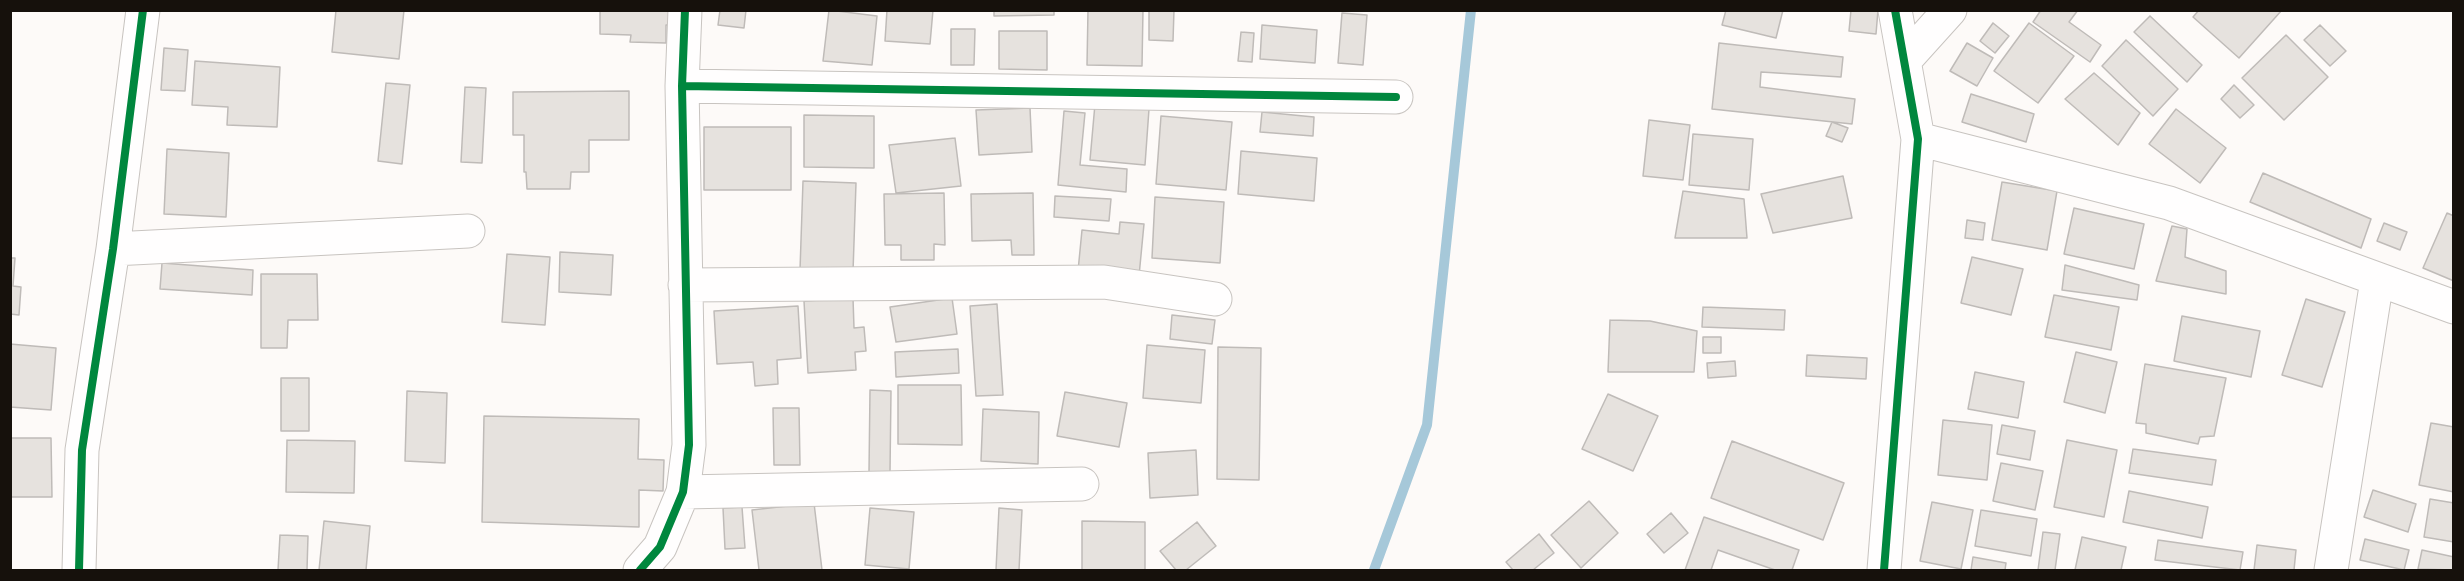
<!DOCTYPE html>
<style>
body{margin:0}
#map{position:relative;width:2464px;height:581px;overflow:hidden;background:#fdfaf8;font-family:"Work Sans",sans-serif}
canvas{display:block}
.frame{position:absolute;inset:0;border:12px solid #16110c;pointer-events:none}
</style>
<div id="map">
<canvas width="2464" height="581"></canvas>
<div class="frame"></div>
</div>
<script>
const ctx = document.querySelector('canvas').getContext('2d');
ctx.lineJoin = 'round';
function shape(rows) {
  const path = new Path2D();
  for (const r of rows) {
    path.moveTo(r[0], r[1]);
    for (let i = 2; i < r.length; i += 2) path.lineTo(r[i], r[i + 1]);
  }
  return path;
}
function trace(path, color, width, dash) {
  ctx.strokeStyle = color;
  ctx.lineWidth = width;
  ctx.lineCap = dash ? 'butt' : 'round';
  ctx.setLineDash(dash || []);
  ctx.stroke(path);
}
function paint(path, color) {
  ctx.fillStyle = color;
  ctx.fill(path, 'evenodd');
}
trace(shape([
 [1374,570,1427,425,1471,10]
]), '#a6c8d9', 10);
const building = shape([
 [336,10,404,10,399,59,332,52,336,10],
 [600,10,672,10,672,25,666,25,666,43,630,42,631,35,600,34,600,10],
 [720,10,746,10,744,28,718,25,720,10],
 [829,10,877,16,872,65,823,61,829,10],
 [887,10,933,10,930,44,885,41,887,10],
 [994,10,1054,10,1054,15,994,16,994,10],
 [1088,10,1143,10,1142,66,1087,65,1088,10],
 [1149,10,1174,10,1173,41,1149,40,1149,10],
 [1726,10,1783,10,1776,38,1722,25,1726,10],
 [1851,10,1878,10,1876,34,1849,31,1851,10],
 [2041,10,2078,10,2069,22,2101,45,2090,62,2033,22,2041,10],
 [2199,10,2282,10,2239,58,2193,17,2199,10],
 [1342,13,1367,15,1363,65,1338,63,1342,13],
 [2150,16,2202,65,2187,82,2134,32,2150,16],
 [1993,23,2009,36,1995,53,1980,41,1993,23],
 [2029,23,2074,56,2038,103,1994,71,2029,23],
 [1262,25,1317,30,1315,63,1260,59,1262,25],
 [2320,25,2346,51,2330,66,2304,40,2320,25],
 [951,29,975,29,974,65,951,65,951,29],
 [999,31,1047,31,1047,70,999,69,999,31],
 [1241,32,1254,33,1252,62,1238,61,1241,32],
 [2286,35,2328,77,2284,120,2242,78,2286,35],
 [2126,40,2178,89,2153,116,2102,66,2126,40],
 [1719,43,1843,57,1841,77,1761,72,1760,87,1855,99,1852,124,1712,109,1719,43],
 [1967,43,1993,58,1977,86,1950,71,1967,43],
 [164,48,188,50,185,91,161,90,164,48],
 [195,61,280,67,277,127,227,125,228,107,192,105,195,61],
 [2094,73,2140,113,2118,145,2065,99,2094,73],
 [386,83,410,85,402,164,378,161,386,83],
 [2234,85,2254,105,2240,118,2221,99,2234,85],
 [465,87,486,88,482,163,461,162,465,87],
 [629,91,629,140,589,140,589,172,571,172,570,189,527,189,526,172,524,172,524,135,513,135,513,92,629,91],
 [1971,94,2034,114,2026,142,1962,122,1971,94],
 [1095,104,1149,109,1145,165,1090,160,1095,104],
 [1030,108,1032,152,979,155,976,110,1030,108],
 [2176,109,2226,148,2200,183,2149,144,2176,109],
 [1064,111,1085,113,1080,165,1127,169,1126,192,1058,185,1064,111],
 [1262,112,1314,117,1313,136,1260,132,1262,112],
 [804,115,874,116,874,168,804,167,804,115],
 [1161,116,1232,122,1226,190,1156,184,1161,116],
 [1649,120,1690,125,1683,180,1643,176,1649,120],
 [1832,122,1848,128,1842,142,1826,136,1832,122],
 [704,127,791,127,791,190,704,190,704,127],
 [1693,134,1753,139,1749,190,1689,185,1693,134],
 [955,138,961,186,896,193,889,145,955,138],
 [167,149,229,153,226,217,164,214,167,149],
 [1241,151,1317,158,1314,201,1238,194,1241,151],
 [2263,173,2371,219,2361,248,2250,202,2263,173],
 [1843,176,1852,218,1773,233,1761,194,1843,176],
 [803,181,856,183,853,272,800,270,803,181],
 [2002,182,2057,191,2047,250,1992,240,2002,182],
 [1683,191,1744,199,1747,238,1675,238,1683,191],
 [944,193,945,245,934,244,934,260,901,260,901,245,885,245,884,194,944,193],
 [1033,193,1034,255,1012,255,1011,240,972,241,971,194,1033,193],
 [1055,196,1111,199,1109,221,1054,217,1055,196],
 [1155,197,1224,202,1220,263,1152,258,1155,197],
 [2074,208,2144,224,2134,269,2064,254,2074,208],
 [2447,213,2454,216,2454,281,2423,268,2447,213],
 [1967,220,1985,223,1983,240,1965,238,1967,220],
 [1120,222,1144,224,1139,276,1078,271,1082,230,1119,234,1120,222],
 [2384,223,2407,232,2400,250,2377,241,2384,223],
 [2172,226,2187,229,2185,257,2226,271,2226,294,2156,281,2172,226],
 [560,252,613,255,611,295,559,292,560,252],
 [507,254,550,257,545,325,502,322,507,254],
 [1972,257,2023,269,2011,315,1961,303,1972,257],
 [10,258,15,258,13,286,21,287,19,315,10,314,10,258],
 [162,263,253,270,252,295,160,289,162,263],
 [2065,265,2139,285,2137,300,2062,290,2065,265],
 [261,274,317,274,318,320,288,320,287,348,261,348,261,274],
 [2054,295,2119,307,2111,350,2045,337,2054,295],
 [853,298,854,328,864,327,866,351,855,352,856,370,808,373,804,301,853,298],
 [952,298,957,334,896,342,890,307,952,298],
 [2306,299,2345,312,2322,387,2282,375,2306,299],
 [997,304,1003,395,976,396,970,306,997,304],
 [798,306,801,358,777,360,778,384,755,386,753,362,717,364,714,311,798,306],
 [1703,307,1785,310,1784,330,1702,327,1703,307],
 [1172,315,1215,320,1212,344,1170,339,1172,315],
 [2182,316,2260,331,2251,377,2174,361,2182,316],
 [1610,320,1650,321,1697,331,1694,372,1608,372,1610,320],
 [1703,337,1721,337,1721,353,1703,353,1703,337],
 [10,344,56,348,51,410,10,407,10,344],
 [1147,345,1205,350,1201,403,1143,398,1147,345],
 [1218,347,1261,348,1259,480,1217,479,1218,347],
 [958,349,959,373,896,377,895,352,958,349],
 [2076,352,2117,362,2105,413,2064,402,2076,352],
 [1807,355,1867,358,1866,379,1806,376,1807,355],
 [1735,361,1736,376,1708,378,1707,363,1735,361],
 [2145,364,2226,378,2214,436,2200,437,2198,444,2146,433,2146,424,2136,423,2145,364],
 [1975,372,2024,382,2018,418,1968,409,1975,372],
 [281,378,309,378,309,431,281,431,281,378],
 [898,385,961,385,962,445,898,444,898,385],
 [870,390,891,391,890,472,869,472,870,390],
 [407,391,447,393,445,463,405,461,407,391],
 [1065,392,1127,403,1119,447,1057,436,1065,392],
 [1608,394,1658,416,1633,471,1582,449,1608,394],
 [773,408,799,408,800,465,774,465,773,408],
 [983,409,1039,412,1038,464,981,461,983,409],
 [484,416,639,419,638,459,664,460,663,491,639,490,639,527,482,522,484,416],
 [1943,420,1992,425,1987,480,1938,475,1943,420],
 [2431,423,2454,427,2454,492,2419,485,2431,423],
 [2002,425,2035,431,2030,460,1997,454,2002,425],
 [10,438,51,438,52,497,10,497,10,438],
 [287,440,355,441,354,493,286,492,287,440],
 [2067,440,2117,450,2104,517,2054,507,2067,440],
 [1732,441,1844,483,1823,540,1711,498,1732,441],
 [2133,449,2216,460,2212,485,2129,473,2133,449],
 [1196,450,1198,495,1150,498,1148,453,1196,450],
 [2001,463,2043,471,2035,510,1993,501,2001,463],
 [2373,490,2416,504,2408,532,2364,517,2373,490],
 [2129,491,2208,507,2202,538,2123,522,2129,491],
 [2430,499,2454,503,2454,542,2424,537,2430,499],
 [1589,501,1618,533,1581,568,1551,535,1589,501],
 [1932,502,1973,510,1961,569,1920,561,1932,502],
 [814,503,822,570,759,570,752,510,814,503],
 [742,507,745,548,725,549,723,508,742,507],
 [870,508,914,512,909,569,865,565,870,508],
 [999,508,1022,510,1019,570,996,570,999,508],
 [1981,510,2037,519,2031,556,1975,546,1981,510],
 [1671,513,1688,533,1664,553,1647,534,1671,513],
 [1704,517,1799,550,1792,570,1775,570,1718,550,1711,570,1685,570,1704,517],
 [324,521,370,526,366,570,319,570,324,521],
 [1082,521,1145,522,1145,570,1082,570,1082,521],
 [1197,522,1216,546,1186,570,1176,570,1160,551,1197,522],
 [2043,532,2060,534,2055,570,2038,570,2043,532],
 [1539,534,1554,553,1533,570,1513,570,1506,562,1539,534],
 [280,535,308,536,307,570,278,570,280,535],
 [2082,537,2126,547,2121,570,2075,570,2082,537],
 [2365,539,2409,550,2404,570,2360,560,2365,539],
 [2158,540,2243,552,2240,570,2155,560,2158,540],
 [2257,545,2296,550,2294,570,2254,570,2257,545],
 [2422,550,2454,557,2454,570,2418,569,2422,550],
 [1973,557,2006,563,2005,570,1971,570,1973,557]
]);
paint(building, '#e6e2de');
trace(building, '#bfbbb8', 1.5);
const street = shape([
 [1904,61,1950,10],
 [682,86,1396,97],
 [1918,139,2169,203,2454,307],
 [113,249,468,231],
 [685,285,1104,282,1215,299],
 [683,492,1082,484],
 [79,570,82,450,113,249,143,10],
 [640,570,660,547,683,492,689,445,682,86,685,10],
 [1884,570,1918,139,1895,10],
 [2331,570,2377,280]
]);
trace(street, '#c8c4c0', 35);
trace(street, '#fffefe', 33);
trace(shape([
 [682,86,1396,97],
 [79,570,82,450,113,249,143,10],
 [640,570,660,547,683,492,689,445,682,86,685,10],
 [1884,570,1918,139,1895,10]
]), '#00873e', 8);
</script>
